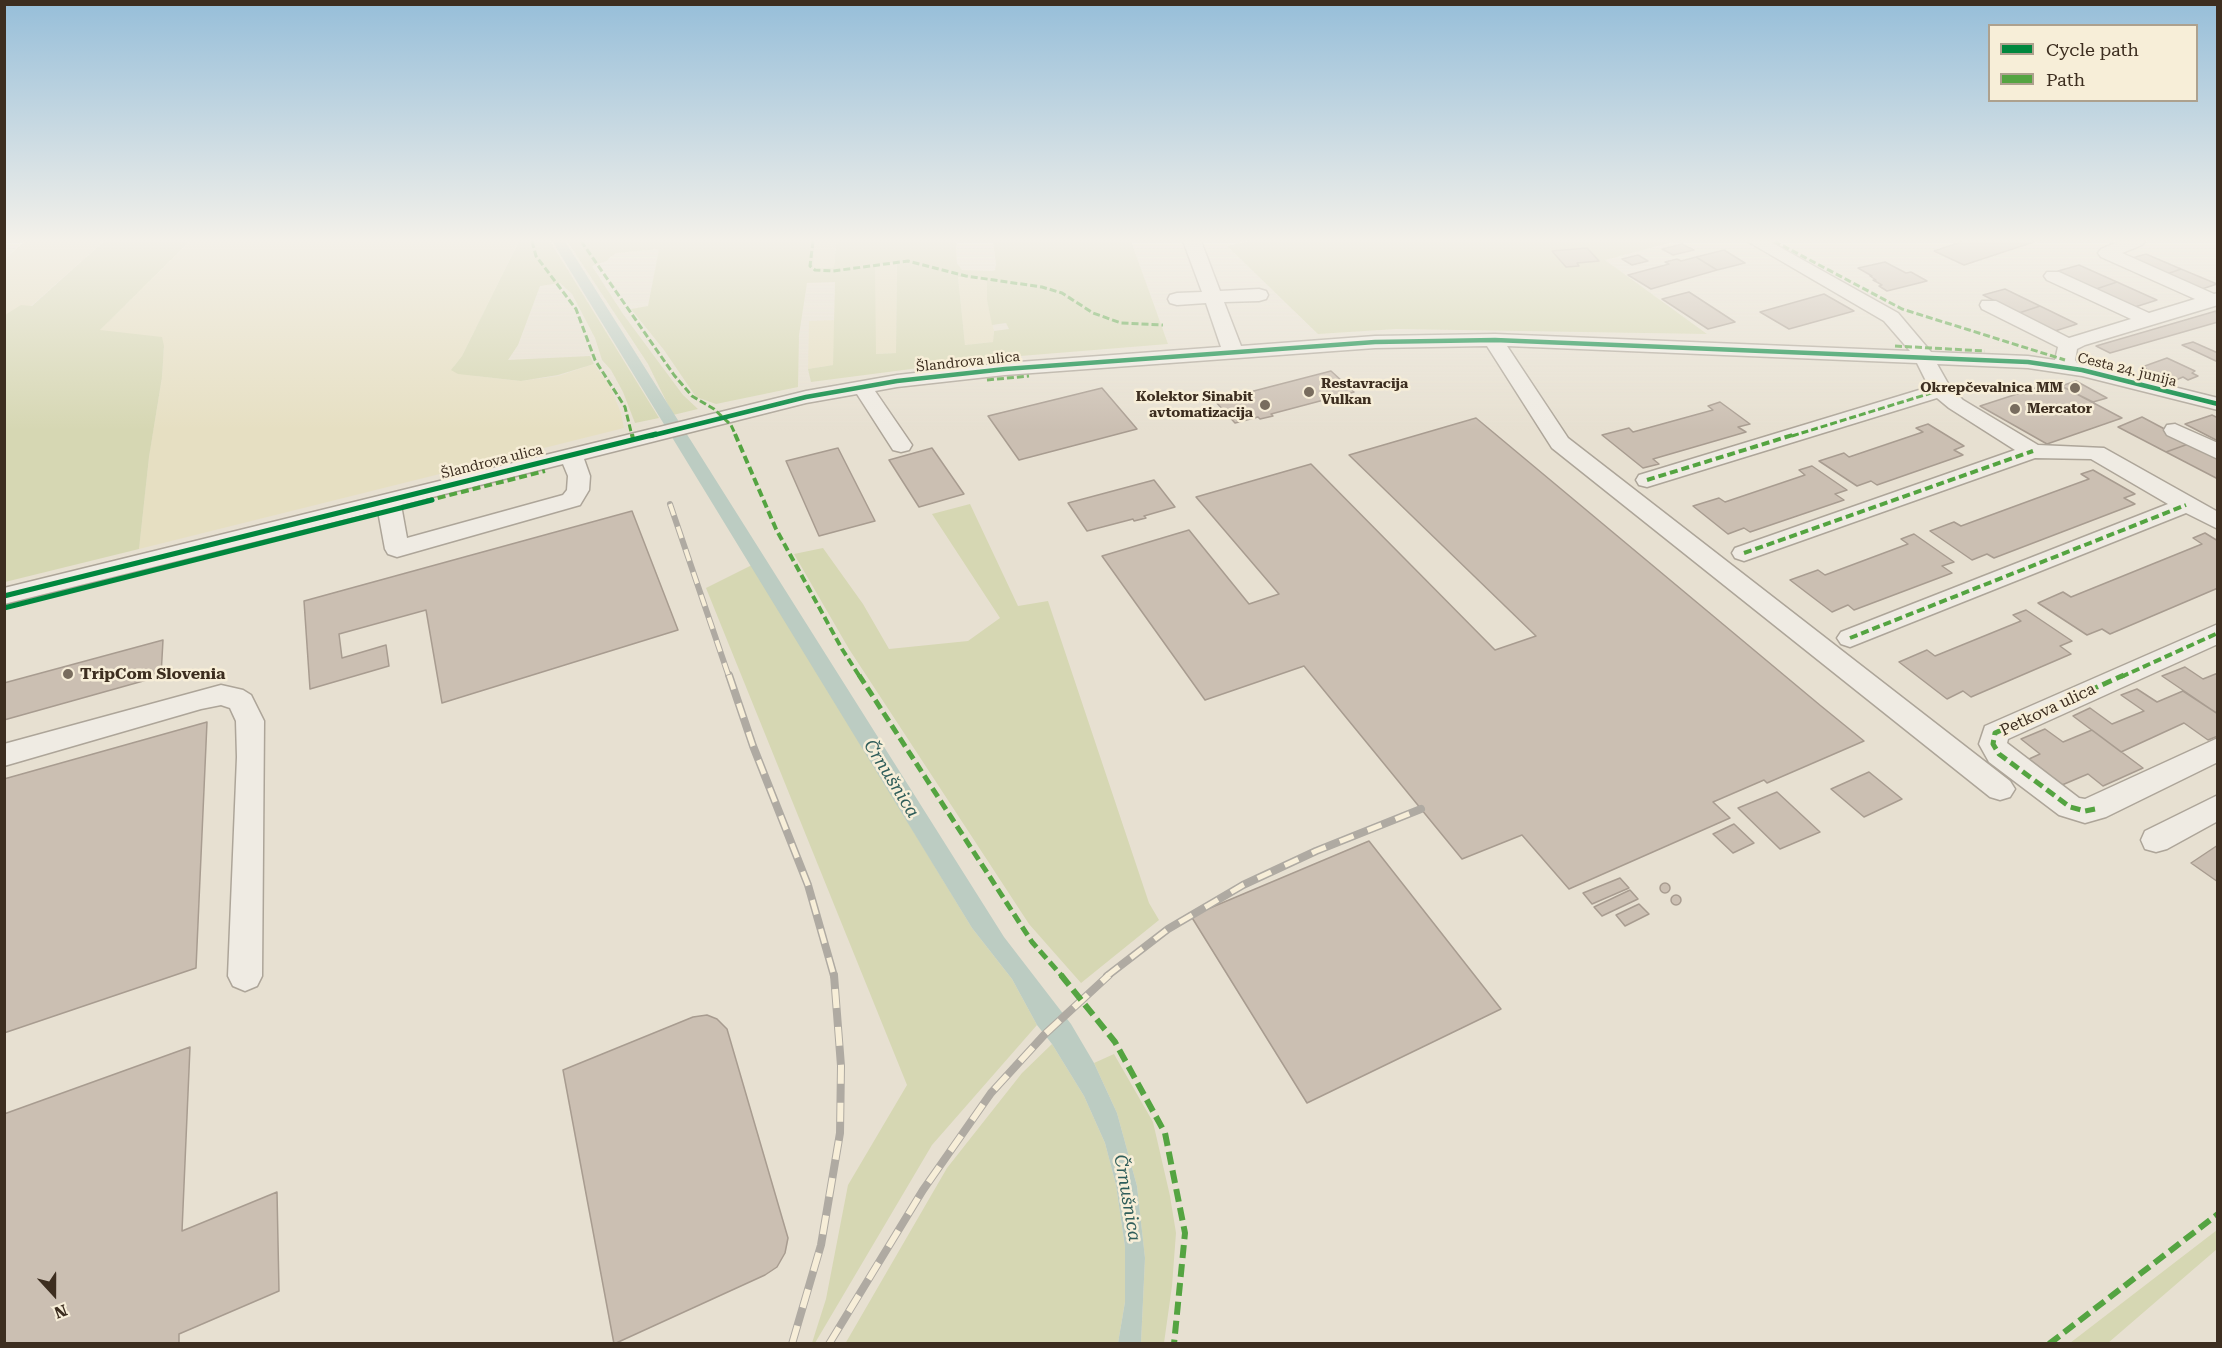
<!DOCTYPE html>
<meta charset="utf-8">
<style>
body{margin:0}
#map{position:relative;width:2222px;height:1348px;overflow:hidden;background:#e7e0d1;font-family:"Roboto Serif",serif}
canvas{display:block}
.frame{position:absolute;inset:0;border:6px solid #3d2e20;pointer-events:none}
.legend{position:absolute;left:1988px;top:24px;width:210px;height:78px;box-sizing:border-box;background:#f7eed8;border:2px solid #ada18e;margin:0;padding:8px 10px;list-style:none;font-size:18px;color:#3d2e20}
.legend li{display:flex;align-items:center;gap:12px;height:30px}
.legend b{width:30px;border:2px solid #ada18e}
.north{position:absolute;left:24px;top:1264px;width:60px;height:60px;-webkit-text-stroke:4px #f7eed8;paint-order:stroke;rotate:159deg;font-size:16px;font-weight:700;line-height:24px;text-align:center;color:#3d2e20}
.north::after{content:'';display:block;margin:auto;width:21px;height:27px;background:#3d2e20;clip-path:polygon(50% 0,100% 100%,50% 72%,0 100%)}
</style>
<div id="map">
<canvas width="2222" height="1348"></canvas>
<div class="frame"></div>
<ul class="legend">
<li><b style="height:8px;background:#00873e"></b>Cycle path</li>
<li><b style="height:8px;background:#54a441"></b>Path</li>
</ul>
<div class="north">N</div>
</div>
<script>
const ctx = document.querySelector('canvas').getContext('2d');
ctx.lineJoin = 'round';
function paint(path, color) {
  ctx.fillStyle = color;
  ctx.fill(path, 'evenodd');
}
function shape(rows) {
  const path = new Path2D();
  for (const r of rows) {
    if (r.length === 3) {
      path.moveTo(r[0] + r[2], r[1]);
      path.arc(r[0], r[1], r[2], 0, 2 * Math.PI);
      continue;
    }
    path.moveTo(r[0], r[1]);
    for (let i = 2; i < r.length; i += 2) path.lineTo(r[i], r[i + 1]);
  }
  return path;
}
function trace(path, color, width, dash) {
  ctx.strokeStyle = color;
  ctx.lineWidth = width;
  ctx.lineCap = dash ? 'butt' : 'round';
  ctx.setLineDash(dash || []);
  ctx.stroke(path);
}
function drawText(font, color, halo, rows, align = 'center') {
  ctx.font = font + ' "Roboto Serif",serif';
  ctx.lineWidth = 5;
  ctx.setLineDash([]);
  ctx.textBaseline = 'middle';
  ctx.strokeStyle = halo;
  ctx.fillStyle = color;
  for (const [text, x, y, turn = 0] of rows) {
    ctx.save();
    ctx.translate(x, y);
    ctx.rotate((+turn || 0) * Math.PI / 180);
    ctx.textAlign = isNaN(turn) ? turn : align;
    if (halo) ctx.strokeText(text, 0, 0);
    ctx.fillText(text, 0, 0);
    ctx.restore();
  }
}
paint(shape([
 [25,241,104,241,31,306,5,315,5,259],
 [190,241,519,241,462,356,454,366,476,376,521,381,558,376,594,364,610,386,621,413,624,428,139,549,149,457,162,377,164,346,99,331],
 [814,241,836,241,834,267,812,269],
 [897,262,896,353,875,354,875,266],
 [958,277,987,278,987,300,994,331,993,342,965,345],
 [835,320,833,365,808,369,809,321]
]), '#e6dfc2');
paint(shape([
 [104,241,190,241,100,330,162,337,164,346,162,377,149,457,139,549,5,582,5,315,21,305,32,306],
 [519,241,550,241,659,418,635,423,623,392,611,370,602,360,595,338,572,294,560,283,540,286,518,345,508,360,590,356,594,364,558,375,521,381,458,374,451,370,462,356],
 [567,241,814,241,813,269,834,267,836,241,956,241,957,263,962,270,992,271,995,270,996,265,993,241,1131,241,1168,344,996,358,811,382,808,369,833,365,835,282,807,283,799,335,798,387,716,404,696,397,664,350,631,309,648,306,659,249,617,253,610,257,607,261,592,266,623,314,683,395,698,409,673,415,648,364],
 [897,262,896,353,876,354,875,266],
 [958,277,987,278,987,300,992,325,1006,323,1009,329,994,331,993,342,965,345],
 [1249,241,1677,241,1605,260,1707,334,1396,329,1318,334,1227,246],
 [970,504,1018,606,1048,601,1149,903,1159,920,1081,983,1029,924,849,649,794,554,823,548,863,604,889,649,968,641,1000,618,932,514],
 [752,565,972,928,1012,979,1037,1025,932,1145,815,1343,812,1343,826,1299,848,1185,907,1085,706,588],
 [1052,1044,1084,1096,1105,1143,1116,1185,1125,1247,1125,1302,1118,1343,845,1344,947,1168,1022,1073],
 [1114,1054,1153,1122,1170,1196,1176,1233,1172,1286,1164,1343,1141,1343,1145,1258,1137,1186,1117,1113,1094,1063],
 [2217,1230,2217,1249,2108,1343,2070,1343]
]), '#d6d7b3');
paint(shape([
 [552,241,565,241,1004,937,1071,1024,1094,1063,1117,1113,1137,1186,1145,1258,1141,1343,1118,1343,1125,1302,1125,1247,1116,1185,1105,1143,1084,1096,1052,1044,1037,1025,1012,979,972,928]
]), '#bcccc2');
const building = shape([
 [1964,241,2037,241,1964,265,1934,251,1964,241],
 [1682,244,1694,250,1673,255,1662,249,1682,244],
 [1587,248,1599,261,1577,263,1579,266,1566,267,1552,251,1587,248],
 [1724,250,1745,263,1717,270,1696,257,1724,250],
 [2146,254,2181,269,2167,274,2132,258,2146,254],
 [1638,255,1648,261,1632,265,1622,259,1638,255],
 [1696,257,1717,270,1651,289,1628,275,1669,264,1665,262,1677,259,1681,261,1696,257],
 [1885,262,1906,273,1911,272,1927,281,1887,291,1879,286,1882,285,1873,280,1876,280,1870,276,1872,276,1858,268,1885,262],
 [2079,265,2117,282,2096,289,2058,271,2079,265],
 [2181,269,2217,284,2202,289,2167,274,2181,269],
 [2117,282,2157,300,2135,307,2096,289,2117,282],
 [2005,289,2040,306,2019,313,1983,295,2005,289],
 [1689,292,1735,322,1708,329,1662,299,1689,292],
 [1824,294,1854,311,1789,329,1760,312,1824,294],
 [2040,306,2077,324,2055,331,2019,313,2040,306],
 [2216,311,2218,322,2110,353,2096,346,2216,311],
 [2193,342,2218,353,2218,362,2182,345,2193,342],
 [2167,358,2195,371,2192,373,2198,376,2188,380,2183,377,2171,382,2142,367,2167,358],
 [1331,371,1354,392,1271,414,1273,416,1260,419,1258,417,1235,423,1215,401,1331,371],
 [2076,381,2107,398,2093,402,2061,386,2076,381],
 [2054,382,2122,418,2047,444,1980,406,2054,382],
 [1102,388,1137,429,1019,460,988,416,1102,388],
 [1720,402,1750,424,1738,427,1746,432,1653,459,1659,464,1643,468,1602,435,1629,428,1633,432,1713,410,1708,406,1720,402],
 [2212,415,2218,418,2218,441,2185,424,2212,415],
 [2142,417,2191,443,2166,452,2118,427,2142,417],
 [1476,418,1821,706,1864,741,1767,783,1764,780,1713,802,1730,818,1569,889,1522,835,1462,859,1304,666,1205,700,1102,556,1189,530,1249,604,1279,594,1196,497,1311,464,1495,650,1536,636,1349,455,1476,418],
 [1928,424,1964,446,1954,450,1963,455,1877,485,1871,481,1857,486,1819,461,1844,453,1849,457,1923,432,1916,428,1928,424],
 [2191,443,2218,457,2218,479,2166,452,2191,443],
 [838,448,875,521,819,536,786,461,838,448],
 [932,448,964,494,919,507,889,460,932,448],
 [1812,466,1847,490,1835,494,1844,500,1750,532,1744,528,1728,534,1693,506,1719,498,1725,502,1805,475,1799,470,1812,466],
 [2093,470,2135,494,2124,498,2135,504,1994,558,1987,554,1972,560,1930,531,1954,522,1961,526,2089,479,2081,474,2093,470],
 [1154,480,1175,507,1144,516,1146,518,1134,521,1133,519,1087,531,1068,503,1154,480],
 [632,511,678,630,442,703,426,610,339,634,342,658,386,645,389,666,310,689,304,601,632,511],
 [2205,533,2218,541,2218,588,2110,634,2102,629,2087,635,2038,603,2063,592,2071,597,2202,544,2193,538,2205,533],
 [1914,534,1954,562,1942,566,1952,573,1854,610,1848,605,1832,612,1790,580,1818,570,1825,575,1908,544,1901,539,1914,534],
 [2026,610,2072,641,2060,646,2071,654,1971,697,1963,691,1947,699,1899,662,1927,650,1935,656,2021,621,2013,615,2026,610],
 [163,640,161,676,4,720,4,683,163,640],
 [2185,667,2203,679,2218,673,2218,714,2162,676,2185,667],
 [2137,689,2157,702,2183,691,2218,714,2218,736,2208,740,2184,723,2121,752,2073,716,2090,708,2112,724,2144,711,2121,695,2137,689],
 [207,722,196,968,4,1033,4,779,207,722],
 [2045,729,2063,742,2092,730,2143,768,2103,786,2088,774,2062,785,2029,759,2040,754,2021,739,2045,729],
 [1869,772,1902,799,1864,817,1831,789,1869,772],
 [1777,792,1820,832,1780,849,1738,808,1777,792],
 [1734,824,1754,843,1733,853,1713,834,1734,824],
 [1369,841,1501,1009,1307,1103,1191,916,1369,841],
 [2218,845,2218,882,2191,863,2218,845],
 [1620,878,1629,888,1592,904,1583,893,1620,878],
 [1665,888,5],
 [1630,890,1638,899,1602,916,1594,907,1630,890],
 [1676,900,5],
 [1639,904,1649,914,1625,926,1616,915,1639,904],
 [707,1015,717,1019,727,1029,788,1238,785,1253,777,1267,765,1275,614,1344,563,1070,693,1017,707,1015],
 [190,1047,182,1231,277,1192,279,1291,179,1334,179,1344,4,1344,4,1114,190,1047]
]);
paint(building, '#cbbfb2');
trace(building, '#a89c90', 1.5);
const minor = shape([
 [1183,241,1201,241,1220,291,1259,289,1266,291,1268,295,1266,299,1259,301,1224,302,1241,346,1375,336,1495,334,1910,351,1884,321,1747,241,1769,241,1898,313,1931,352,2028,356,2055,360,2058,347,1982,309,1980,305,1982,301,1996,301,2069,338,2131,319,2047,280,2044,276,2047,272,2059,272,2149,313,2195,299,2101,257,2098,253,2101,249,2120,241,2145,241,2142,245,2122,253,2214,294,2218,293,2218,305,2085,345,2077,349,2075,360,2077,363,2218,398,2218,410,2082,376,2028,368,1937,364,1950,387,1963,400,2038,445,2104,448,2218,512,2218,529,2186,513,1850,647,1841,644,1837,638,1841,632,2168,504,2091,459,2035,458,1744,561,1735,558,1732,553,1735,548,2015,450,1949,408,1937,398,1647,487,1639,485,1636,480,1639,475,1929,387,1917,363,1507,346,1568,438,2010,781,2015,789,2010,797,2000,800,1990,797,1552,448,1487,346,1375,348,1005,375,897,387,875,391,912,445,909,450,901,452,893,450,857,394,806,403,584,459,590,476,589,490,580,505,397,557,388,554,385,549,378,511,4,604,4,588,806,391,897,375,1005,363,1221,347,1206,303,1177,305,1170,303,1168,299,1170,295,1177,293,1202,292,1183,241],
 [563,464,568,476,567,490,563,495,407,538,401,505,563,464],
 [2175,424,2218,443,2218,459,2167,435,2164,430,2167,425,2175,424],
 [2218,624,2218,644,2008,739,2007,743,2079,798,2085,799,2218,738,2218,762,2106,817,2085,823,2059,815,1989,762,1979,744,1985,726,2218,624],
 [221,685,243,690,251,695,264,721,262,976,257,986,245,991,233,986,228,976,237,757,236,721,230,708,221,705,201,709,4,766,4,744,221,685],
 [2218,795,2218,821,2167,849,2156,852,2145,849,2141,840,2145,831,2218,795]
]);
trace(minor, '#ada599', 3);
paint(minor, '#efebe3');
const railFar2 = shape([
 [670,504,729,677]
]);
const railFar1 = shape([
 [729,675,753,746,808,885,834,976],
 [1107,976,1168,929,1243,885,1316,851,1421,809]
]);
const rail = shape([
 [792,1344,821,1245,840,1133,841,1066,834,975],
 [829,1344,923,1190,991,1093,1045,1034,1109,975]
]);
trace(railFar2, '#afaaa2', 6);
trace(railFar1, '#afaaa2', 8);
trace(rail, '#afaaa2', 8);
trace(railFar2, '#f7eed8', 4, [12]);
trace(railFar1, '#f7eed8', 5, [15]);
trace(rail, '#f7eed8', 6, [19]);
trace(shape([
 [532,241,536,256,576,309,595,360,625,407,632,436],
 [581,241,674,375,692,396,714,409,731,425,736,436],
 [813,241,810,266,815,270,833,271,908,261,966,276,1042,287,1062,293,1093,313,1121,323,1163,325],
 [1774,241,1902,309,2065,360],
 [1895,346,1985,351],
 [987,380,1029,376],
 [1792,436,1941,390]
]), '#54a441', 3, [7, 3]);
trace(shape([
 [632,434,633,439],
 [735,434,776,529,842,649,860,677],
 [1647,480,1796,434],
 [426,501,545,471],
 [1744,553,2033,451],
 [1850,638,2186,505],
 [2121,677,2218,633]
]), '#54a441', 4, [8, 4]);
trace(shape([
 [859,675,1032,942,1062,976],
 [2095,809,2085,811,2070,807,1999,754,1993,744,1995,733,2124,675]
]), '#54a441', 5, [10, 5]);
trace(shape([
 [1061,975,1115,1042,1165,1133,1185,1233,1174,1344],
 [2049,1344,2218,1214]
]), '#54a441', 6, [13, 6]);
trace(shape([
 [650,436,806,397,897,381,1005,369,1375,342,1495,340,2028,362,2082,370,2218,404]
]), '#00873e', 4.5);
trace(shape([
 [4,596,656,434],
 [4,608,432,500]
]), '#00873e', 5);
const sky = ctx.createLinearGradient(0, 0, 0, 430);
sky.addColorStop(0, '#96bed9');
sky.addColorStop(0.56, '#f4f1ea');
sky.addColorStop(1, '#f4f1ea00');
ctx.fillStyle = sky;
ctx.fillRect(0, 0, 2222, 430);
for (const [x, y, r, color] of [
 [2075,388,6,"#786c5e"],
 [1309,392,6,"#786c5e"],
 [1265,405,6,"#786c5e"],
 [2015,409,6,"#786c5e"],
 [68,674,6,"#786c5e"]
]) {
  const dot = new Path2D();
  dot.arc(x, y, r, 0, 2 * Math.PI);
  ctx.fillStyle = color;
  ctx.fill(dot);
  trace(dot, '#f7eed8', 2);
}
drawText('14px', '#3d2e20', '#f7eed8', [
 ["Šlandrova ulica",968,362,-6],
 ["Cesta 24. junija",2127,370,14],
 ["Šlandrova ulica",492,462,-14]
]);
drawText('bold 14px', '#3d2e20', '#f7eed8', [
 ["Restavracija",1321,384],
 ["Vulkan",1321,400],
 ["Okrepčevalnica MM",2063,388,"right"],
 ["Kolektor Sinabit",1253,397,"right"],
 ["avtomatizacija",1253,413,"right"],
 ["Mercator",2027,409]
], 'left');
drawText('bold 16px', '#3d2e20', '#f7eed8', [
 ["TripCom Slovenia",80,674]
], 'left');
drawText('16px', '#3d2e20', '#f7eed8', [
 ["Petkova ulica",2048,710,-25]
]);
drawText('italic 18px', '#2f5d5a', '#f7eed8', [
 ["Črnušnica",891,779,58],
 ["Črnušnica",1127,1198,80]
]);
</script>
